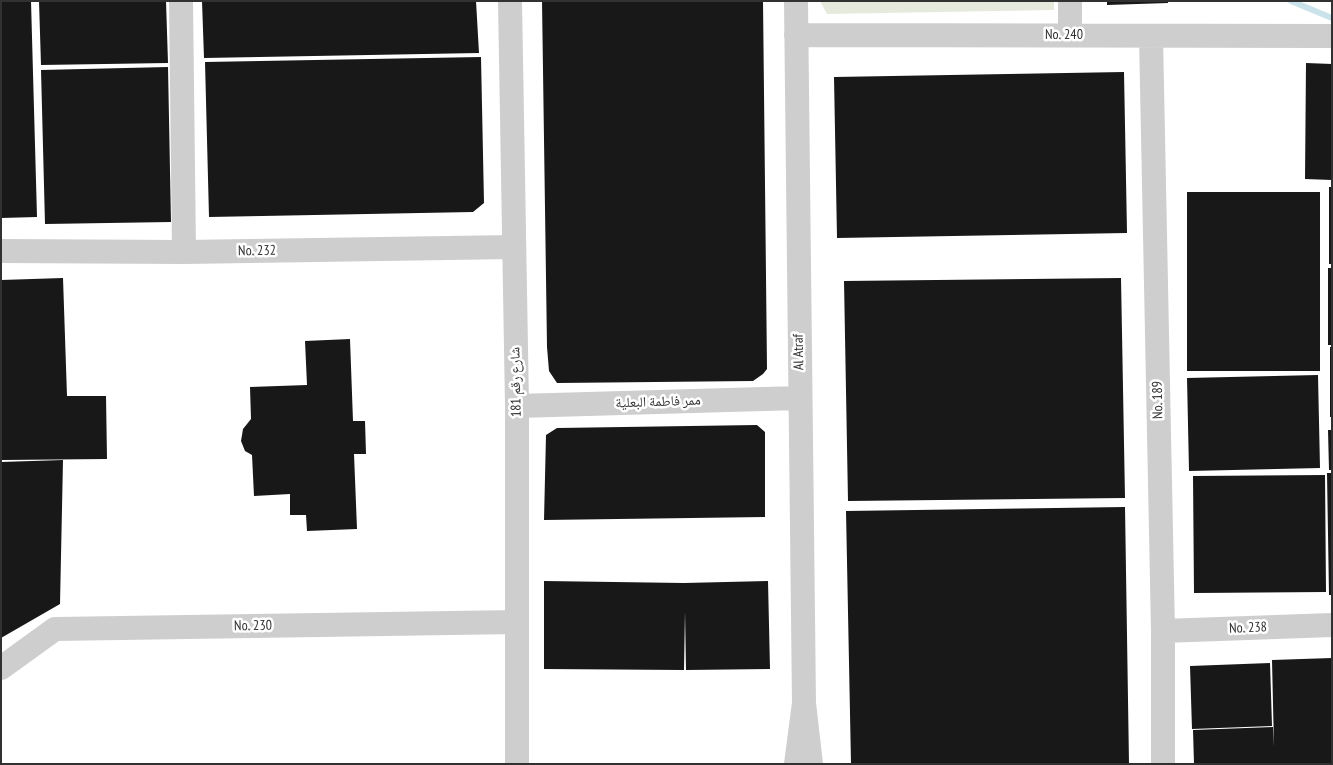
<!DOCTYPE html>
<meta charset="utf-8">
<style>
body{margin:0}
#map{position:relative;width:1333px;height:765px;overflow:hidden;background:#fff;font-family:"PT Sans Narrow",sans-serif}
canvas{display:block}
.frame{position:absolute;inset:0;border:2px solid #313131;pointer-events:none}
</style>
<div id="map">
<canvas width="1333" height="765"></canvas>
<div class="frame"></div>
</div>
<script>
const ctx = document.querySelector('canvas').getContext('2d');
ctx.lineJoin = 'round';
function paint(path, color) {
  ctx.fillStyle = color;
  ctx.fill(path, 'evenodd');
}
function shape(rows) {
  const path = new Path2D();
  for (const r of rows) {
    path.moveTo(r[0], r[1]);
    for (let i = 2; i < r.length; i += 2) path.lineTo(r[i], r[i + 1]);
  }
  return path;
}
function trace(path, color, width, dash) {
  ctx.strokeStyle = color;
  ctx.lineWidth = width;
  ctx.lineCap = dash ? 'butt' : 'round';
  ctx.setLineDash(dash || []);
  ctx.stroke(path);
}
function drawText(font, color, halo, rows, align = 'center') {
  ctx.font = font + ' "PT Sans Narrow","Noto Naskh Arabic",sans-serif';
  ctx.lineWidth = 5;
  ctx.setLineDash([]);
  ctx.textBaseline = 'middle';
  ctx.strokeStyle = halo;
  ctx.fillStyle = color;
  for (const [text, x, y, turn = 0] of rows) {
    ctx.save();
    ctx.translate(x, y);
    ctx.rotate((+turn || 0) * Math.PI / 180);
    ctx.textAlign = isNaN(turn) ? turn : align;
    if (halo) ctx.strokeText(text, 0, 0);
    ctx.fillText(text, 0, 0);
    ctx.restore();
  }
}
paint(shape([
 [820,1,1054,1,1054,10,827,14]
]), '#e6eadd');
trace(shape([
 [1291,1,1332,18]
]), '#cae2ea', 6);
paint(shape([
 [1,1,31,1,37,217,1,218],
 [39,1,166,1,168,63,41,65],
 [202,1,476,1,479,53,204,58],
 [542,1,763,1,767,369,763,374,753,381,557,383,549,371,547,347],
 [1107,1,1168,1,1168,3,1107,5],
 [481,57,484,203,473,212,209,217,205,62],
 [1306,63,1332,64,1332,180,1305,179],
 [168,67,171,222,45,224,41,70],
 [1124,72,1127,233,837,238,834,77],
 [1329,187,1332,187,1332,264,1329,264],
 [1187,192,1320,192,1320,371,1187,371],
 [1328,268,1332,268,1332,345,1328,345],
 [63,278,67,396,106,396,107,459,1,460,1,280],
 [1121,278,1125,498,848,501,844,281],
 [350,339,353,421,365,421,366,454,354,454,357,529,307,531,306,515,290,515,290,494,254,496,252,455,245,451,241,441,243,429,251,419,250,387,307,385,305,341],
 [1330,347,1332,347,1332,417,1330,417],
 [1318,375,1320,468,1189,471,1187,378],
 [757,425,765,432,765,517,544,520,546,435,557,428],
 [1328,430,1332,430,1332,470,1329,470],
 [63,460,60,604,1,638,1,462],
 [1327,473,1332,473,1332,595,1329,595],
 [1325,475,1326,592,1194,593,1193,476],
 [1125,507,1129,764,851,764,846,511],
 [544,581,684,583,768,581,770,669,686,670,685,611,684,670,544,669],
 [1332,658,1332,764,1194,764,1193,730,1273,727,1274,747,1272,660],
 [1270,663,1272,726,1192,729,1190,666]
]), '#181818');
trace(shape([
 [181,1,184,252],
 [510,1,517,406,517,764],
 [796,1,804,703],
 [1070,1,1070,35],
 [796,35,1332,36],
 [1151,36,1163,631,1163,764],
 [1,251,184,252,514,247],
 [517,406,799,398],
 [1163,631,1332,625],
 [1,668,55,629,517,622],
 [796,764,804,703,811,764]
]), '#cecece', 24);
drawText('14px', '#313131', '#fff', [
 ["No. 240",1064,35],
 ["No. 232",257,251,-1],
 ["Al Atraf",799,352,-91],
 ["شارع رقم 181",516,382,-91],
 ["No. 189",1158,400,-91],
 ["ممر فاطمة البعلية",658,402,-2],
 ["No. 230",253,626,-1],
 ["No. 238",1248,628,-2]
]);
</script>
